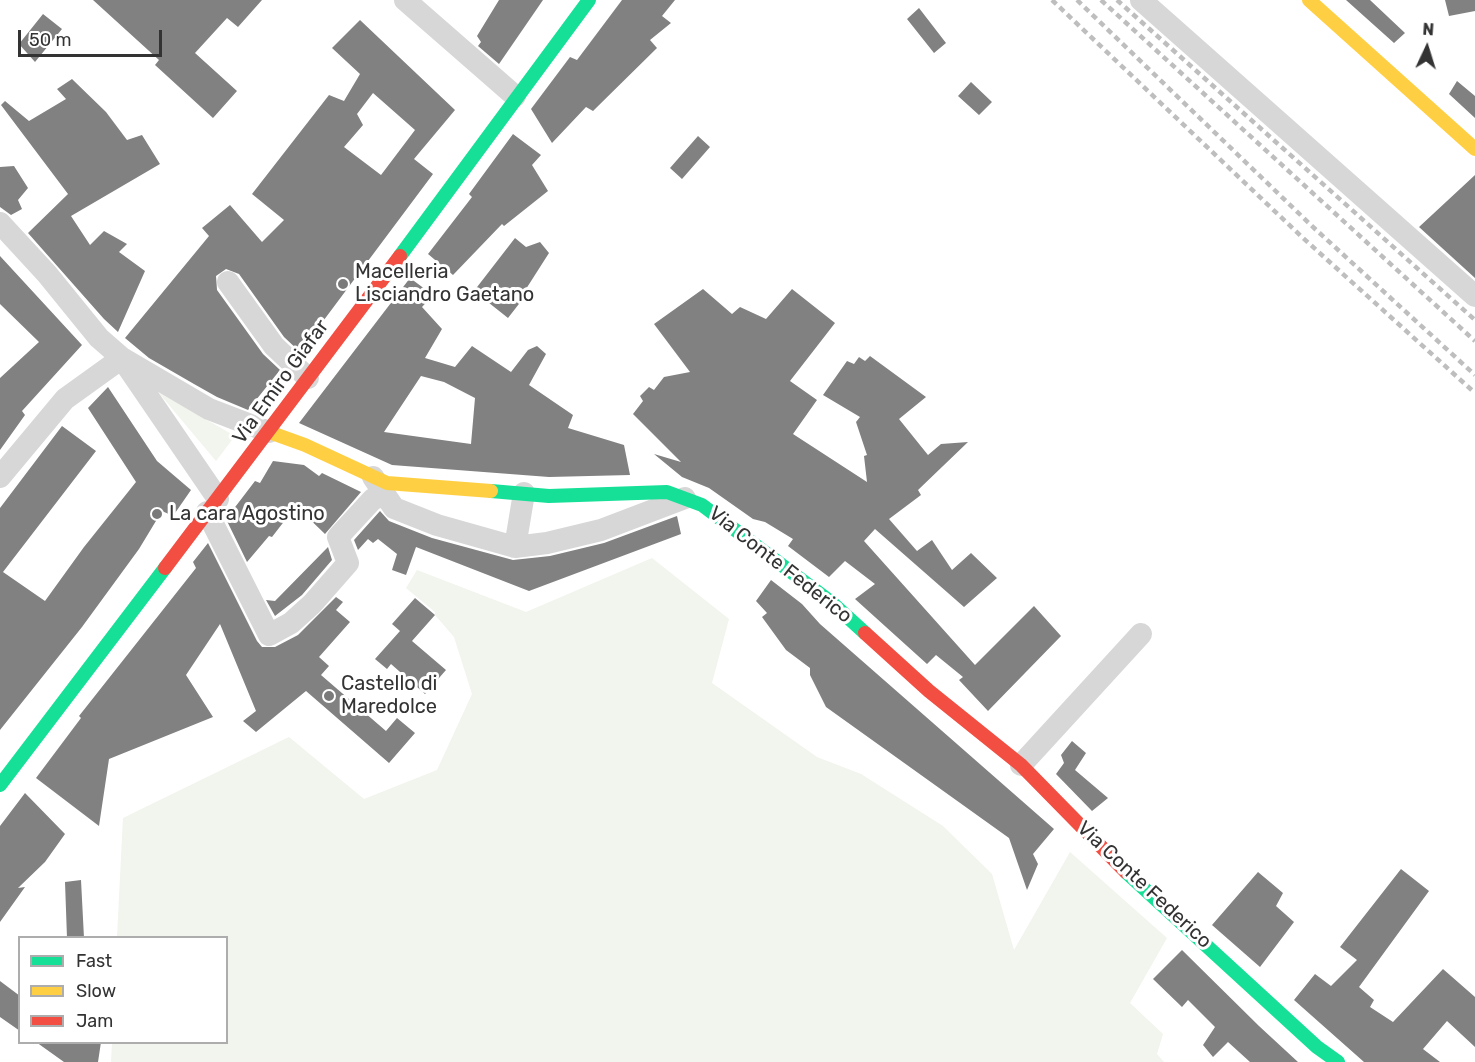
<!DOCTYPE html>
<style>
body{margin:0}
#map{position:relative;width:1475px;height:1062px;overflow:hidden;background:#fff;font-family:Rubik,sans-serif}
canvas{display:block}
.legend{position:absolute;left:18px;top:936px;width:210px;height:108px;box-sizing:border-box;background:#fff;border:2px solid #adadad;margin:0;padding:8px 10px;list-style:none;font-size:18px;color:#333}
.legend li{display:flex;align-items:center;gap:12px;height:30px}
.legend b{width:30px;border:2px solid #adadad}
.north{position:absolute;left:1397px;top:18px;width:60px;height:60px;-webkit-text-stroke:4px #fff;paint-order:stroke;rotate:4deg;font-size:16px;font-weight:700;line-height:24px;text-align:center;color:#333}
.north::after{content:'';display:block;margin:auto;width:21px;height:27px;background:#333;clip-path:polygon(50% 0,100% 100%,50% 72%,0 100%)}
.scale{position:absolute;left:18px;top:30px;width:144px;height:27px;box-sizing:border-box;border:3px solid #333;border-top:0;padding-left:8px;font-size:18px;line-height:21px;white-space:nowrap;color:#333;-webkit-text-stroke:4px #fff;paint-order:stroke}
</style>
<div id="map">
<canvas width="1475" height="1062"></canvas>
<ul class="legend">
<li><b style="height:8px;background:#16e098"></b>Fast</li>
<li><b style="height:8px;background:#ffcf43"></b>Slow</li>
<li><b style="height:8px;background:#f24e42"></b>Jam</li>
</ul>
<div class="north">N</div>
<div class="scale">50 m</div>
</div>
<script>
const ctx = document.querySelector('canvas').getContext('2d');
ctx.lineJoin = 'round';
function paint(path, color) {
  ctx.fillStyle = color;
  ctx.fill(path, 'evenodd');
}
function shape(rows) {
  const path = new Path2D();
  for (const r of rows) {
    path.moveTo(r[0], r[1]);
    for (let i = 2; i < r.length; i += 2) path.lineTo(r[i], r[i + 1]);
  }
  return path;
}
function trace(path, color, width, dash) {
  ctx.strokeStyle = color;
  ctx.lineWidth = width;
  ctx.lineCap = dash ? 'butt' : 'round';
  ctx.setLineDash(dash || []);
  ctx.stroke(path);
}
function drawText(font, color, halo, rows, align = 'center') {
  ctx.font = font + ' Rubik,sans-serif';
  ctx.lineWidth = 6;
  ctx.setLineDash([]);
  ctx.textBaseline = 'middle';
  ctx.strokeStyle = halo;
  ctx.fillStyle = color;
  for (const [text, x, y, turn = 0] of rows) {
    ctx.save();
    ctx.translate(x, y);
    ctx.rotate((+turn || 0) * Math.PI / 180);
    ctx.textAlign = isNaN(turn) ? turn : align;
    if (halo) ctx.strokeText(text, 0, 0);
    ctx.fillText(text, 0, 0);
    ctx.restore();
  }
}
paint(shape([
 [158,392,235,436,216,461],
 [652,558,729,619,712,683,817,757,861,774,943,826,992,874,1014,950,1070,852,1167,938,1130,1003,1163,1034,1157,1054,1164,1062,111,1062,112,1043,226,1042,226,938,117,937,123,818,289,737,364,799,437,770,472,694,454,637,435,615,435,612,406,588,417,570,526,612]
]), '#f1f5ed');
paint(shape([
 [93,0,262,0,238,27,227,18,195,53,237,91,213,118,155,65,159,60],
 [499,0,543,0,499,64,478,46,481,42,477,36],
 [622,0,675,0,662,16,671,23,650,40,657,48,593,111,586,107,552,143,531,109,570,57,577,60],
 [1346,0,1370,0,1405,33,1394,43],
 [1445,0,1475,0,1475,11,1449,16],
 [919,8,946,43,934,53,907,19],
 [43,14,62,29,35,62,19,44],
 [360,20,455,110,414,159,433,174,300,352,284,337,239,274,226,269,216,276,217,290,263,354,280,370,248,410,217,397,194,384,149,358,125,338,209,236,202,228,230,205,262,242,284,220,252,194,329,95,344,101,360,74,332,48],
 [373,93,415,130,381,175,344,147,363,125,357,114],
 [72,79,106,112,127,140,142,135,160,164,71,216,90,245,104,231,127,244,119,252,145,271,118,332,104,319,28,233,68,194,1,105,5,101,29,121,66,99,57,89],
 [1457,81,1475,96,1475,118,1449,94],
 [971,82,992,102,979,115,958,96],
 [513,134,541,155,532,165,548,191,504,226,502,224,453,275,428,254,472,197,469,194],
 [698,136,710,147,682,179,670,168],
 [14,166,28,188,18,200,22,209,11,215,0,207,0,167],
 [1475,175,1475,278,1419,227],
 [515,238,526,247,540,242,549,253,526,289,529,291,508,318,474,291],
 [0,256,82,345,22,411,25,415,0,450,0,378,39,342,0,304],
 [410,278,433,295,422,307,442,329,425,358,455,367,472,346,511,372,528,350,537,346,546,354,529,385,573,415,568,428,624,445,630,475,549,477,392,465,299,423],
 [421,376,444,382,475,398,471,444,384,432],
 [703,289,732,314,740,307,766,319,792,289,835,323,790,381,817,400,793,434,867,482,864,456,867,455,856,422,860,417,823,395,847,361,854,364,859,357,865,361,870,356,926,397,899,419,928,455,941,444,968,442,918,490,921,495,889,519,917,551,932,540,952,570,971,553,997,578,964,607,875,529,864,541,975,665,1034,606,1061,636,988,711,959,680,963,677,936,655,927,664,855,599,875,584,845,561,829,577,788,546,793,539,765,522,753,519,709,488,682,477,654,454,681,462,633,414,643,401,640,396,649,387,654,390,664,377,690,372,654,324],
 [108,387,157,461,191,490,173,516,162,511,139,549,82,627,0,730,0,508,62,426,96,451,3,572,45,601,84,547,136,482,88,408],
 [273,461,304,465,319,476,322,473,361,492,325,534,296,506,272,537,269,536,247,562,226,519,255,481,260,483],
 [380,511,389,521,432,538,513,560,550,556,604,543,677,516,681,534,529,591,416,547,406,575,392,570,397,554,378,539,373,543,368,539,358,550,354,540],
 [208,543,257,641,262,647,275,647,298,635,336,597,343,602,336,610,350,622,319,657,329,666,321,675,386,731,397,718,415,733,389,763,306,691,256,732,243,721,256,711,220,624,186,675,213,717,109,759,99,826,36,778,81,718,79,716,196,568,193,562],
 [328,547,332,560,302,595,275,616,266,600,275,601],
 [771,580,802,604,820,624,1054,829,1033,854,1038,864,1027,890,1009,838,826,707,810,675,810,668,786,650,762,617,767,613,756,601],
 [415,598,435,615,412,641,446,670,425,694,391,664,387,669,375,659,400,631,392,624],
 [1072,741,1086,753,1075,770,1108,798,1092,811,1056,774,1064,763,1061,755],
 [25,793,65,834,45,862,18,888,25,887,0,922,0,826],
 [1401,869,1429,891,1359,987,1374,1000,1370,1007,1393,1022,1443,969,1475,997,1475,1047,1447,1021,1423,1049,1440,1062,1364,1062,1294,1000,1315,974,1331,986,1357,960,1340,947],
 [1258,872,1283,893,1276,906,1294,922,1260,967,1212,925],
 [81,880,84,938,67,938,65,882],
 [1182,950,1259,1026,1298,1062,1250,1062,1228,1042,1213,1057,1203,1045,1215,1027,1188,1000,1182,1007,1153,979],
 [0,981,20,996,20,1031,0,1017],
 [36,1042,101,1042,98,1062,64,1062]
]), '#818181');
trace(shape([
 [405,0,515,96],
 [1141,0,1475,296],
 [0,223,47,274,99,338,122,358,209,409,269,432],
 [228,282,274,346,308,378],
 [127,366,218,499],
 [0,477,65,399,122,358],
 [373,477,394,508,437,525,515,547,547,543,601,530,685,498],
 [207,512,269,635,291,623,312,604,348,563,338,537,373,499,385,495],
 [515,547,524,493],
 [1021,765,1141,634]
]), '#d7d7d7', 22);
trace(shape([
 [400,256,589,0],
 [491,491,549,496,667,492,702,505,831,602,865,633],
 [0,785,165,568],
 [1126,872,1317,1047,1338,1062]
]), '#16e098', 14);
trace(shape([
 [1309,0,1475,149],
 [269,432,305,445,387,483,491,491]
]), '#ffcf43', 14);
trace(shape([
 [165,568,400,256],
 [865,633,929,691,1021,765,1126,872]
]), '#f24e42', 14);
trace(shape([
 [1052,0,1303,238,1475,393],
 [1077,0,1313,227,1475,375],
 [1101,0,1475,341],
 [1117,0,1475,320]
]), '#bebebe', 4.5, [6, 4.5]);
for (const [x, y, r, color] of [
 [343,284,6,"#7a7a7a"],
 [157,514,6,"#7a7a7a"],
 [329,696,6,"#7a7a7a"]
]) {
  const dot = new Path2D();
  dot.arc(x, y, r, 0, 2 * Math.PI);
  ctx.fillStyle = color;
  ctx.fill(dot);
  trace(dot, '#fff', 2);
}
drawText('20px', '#333', '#fff', [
 ["Macelleria",355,272],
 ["Lisciandro Gaetano",355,295],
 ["La cara Agostino",169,514],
 ["Castello di",341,684],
 ["Maredolce",341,707]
], 'left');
drawText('20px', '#333', '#fff', [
 ["Via Emiro Giafar",281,382,-54],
 ["Via Conte Federico",780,565,38],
 ["Via Conte Federico",1144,885,43]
]);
</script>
